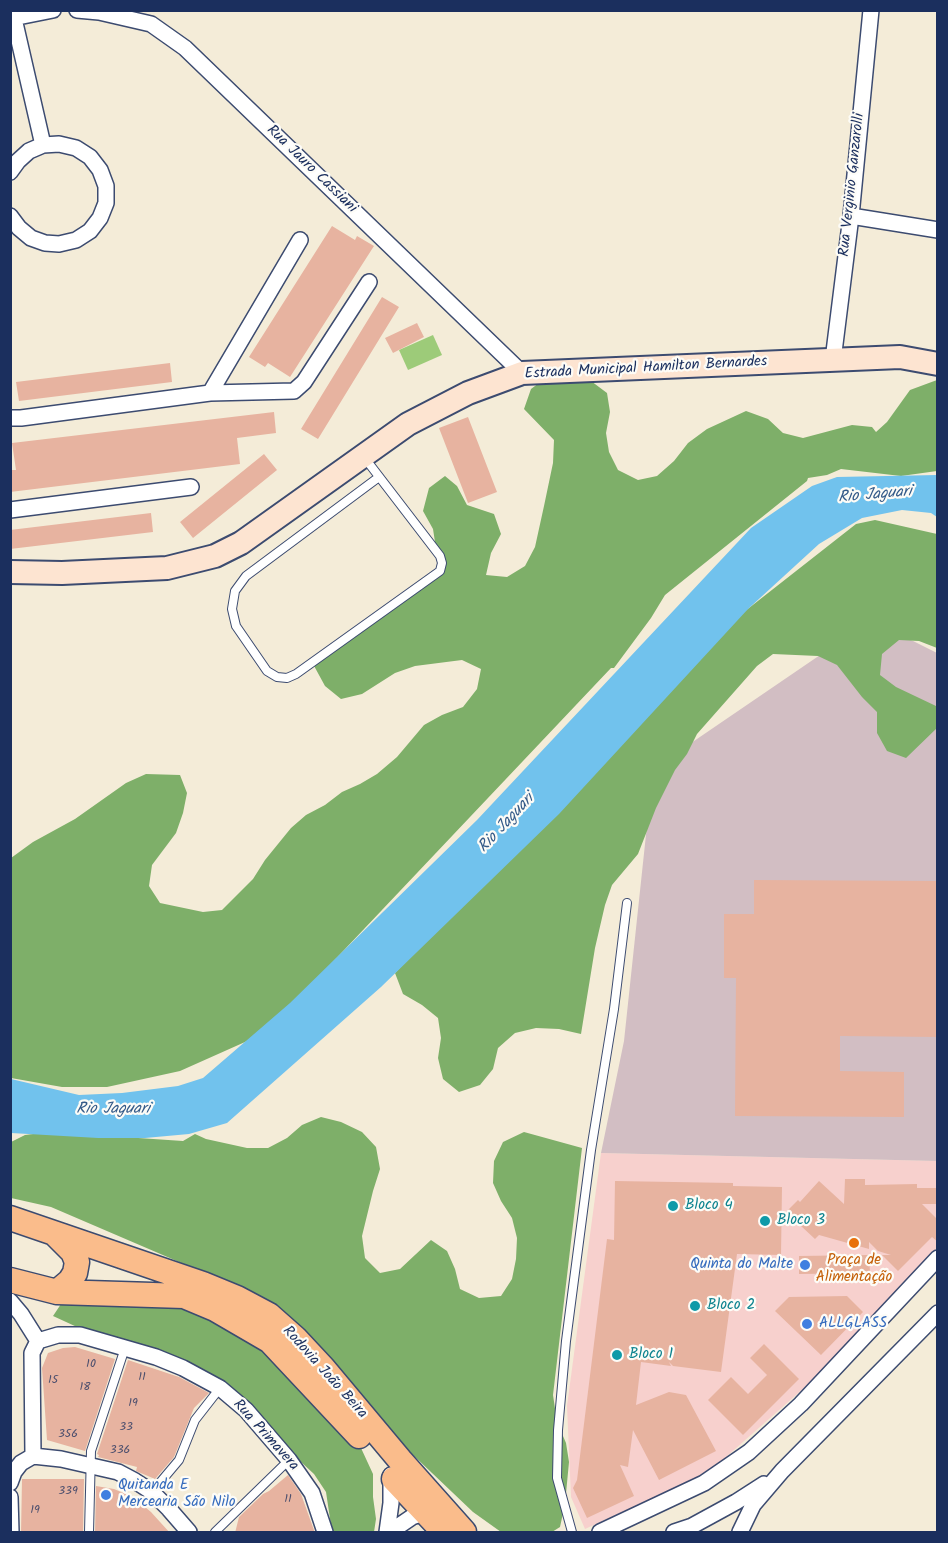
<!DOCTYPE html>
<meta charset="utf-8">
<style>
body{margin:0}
#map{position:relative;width:948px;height:1543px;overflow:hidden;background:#f4ecd8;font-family:Kalam,sans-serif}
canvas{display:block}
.frame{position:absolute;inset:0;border:12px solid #1b2f5e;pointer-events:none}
</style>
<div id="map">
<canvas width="948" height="1543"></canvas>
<div class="frame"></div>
</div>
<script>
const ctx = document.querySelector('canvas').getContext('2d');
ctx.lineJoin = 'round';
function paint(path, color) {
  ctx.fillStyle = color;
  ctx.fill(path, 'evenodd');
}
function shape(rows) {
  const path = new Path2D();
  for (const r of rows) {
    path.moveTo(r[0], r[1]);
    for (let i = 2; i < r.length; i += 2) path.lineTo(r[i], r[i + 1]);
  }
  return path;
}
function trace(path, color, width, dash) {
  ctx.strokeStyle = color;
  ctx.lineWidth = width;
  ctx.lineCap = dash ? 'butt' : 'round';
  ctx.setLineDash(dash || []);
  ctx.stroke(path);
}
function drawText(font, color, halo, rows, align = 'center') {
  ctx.font = font + ' Kalam,sans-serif';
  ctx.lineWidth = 4.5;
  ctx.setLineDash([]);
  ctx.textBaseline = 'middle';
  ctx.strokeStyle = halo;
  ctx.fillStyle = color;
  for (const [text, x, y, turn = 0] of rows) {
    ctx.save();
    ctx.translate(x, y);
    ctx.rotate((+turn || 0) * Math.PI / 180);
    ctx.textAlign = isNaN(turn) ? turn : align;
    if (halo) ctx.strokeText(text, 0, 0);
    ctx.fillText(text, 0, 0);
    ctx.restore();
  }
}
paint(shape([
 [601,1153,937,1161,937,1248,813,1380,708,1473,585,1529,571,1497,567,1406]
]), '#f7d0cd');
paint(shape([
 [889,629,937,653,937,1161,601,1153,624,1041,653,769,823,653]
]), '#d2bec3');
paint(shape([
 [433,335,442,355,408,370,399,350]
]), '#9dcb79');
paint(shape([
 [547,377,570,377,591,381,607,393,610,412,606,433,609,452,618,470,638,480,657,476,674,461,688,443,707,429,746,411,768,419,783,433,803,438,852,425,872,427,876,432,887,422,910,390,937,380,937,471,901,476,841,469,827,475,808,478,807,481,665,595,651,618,614,668,611,668,276,1022,254,1038,180,1071,107,1087,62,1087,11,1078,11,858,33,842,75,819,126,783,146,774,180,775,187,793,183,813,176,833,152,865,149,886,160,903,203,912,222,910,253,879,265,860,291,828,306,815,325,805,342,792,360,784,377,774,397,757,424,725,442,715,463,707,477,689,481,669,462,660,415,666,395,673,362,694,341,699,325,686,313,664,439,568,433,529,423,511,429,488,445,476,457,486,467,505,494,514,501,534,491,553,486,575,507,577,525,566,535,547,544,506,553,463,554,440,524,409,531,389],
 [875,520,937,534,937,648,919,641,899,640,882,654,880,675,896,687,936,706,937,728,906,758,887,751,877,733,877,712,862,697,837,665,818,656,773,654,757,666,697,734,687,754,675,770,656,808,638,854,612,885,605,905,595,948,581,1034,559,1029,536,1028,515,1033,498,1048,493,1069,480,1085,459,1092,443,1079,438,1058,441,1038,438,1018,422,1005,403,994,395,973,675,666,856,524],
 [321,1117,341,1122,362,1132,376,1147,380,1169,373,1191,362,1236,365,1258,380,1273,400,1269,431,1240,447,1251,455,1269,460,1289,479,1298,501,1296,512,1279,516,1259,517,1238,512,1218,501,1201,493,1183,494,1161,503,1142,524,1132,582,1148,553,1395,557,1422,566,1443,569,1462,565,1504,560,1527,552,1532,501,1532,473,1512,309,1356,249,1292,51,1207,11,1198,11,1142,25,1135,49,1132,183,1141,195,1134,206,1139,247,1148,268,1148,287,1138,302,1125],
 [65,1298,187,1301,267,1345,355,1435,373,1474,373,1497,376,1519,374,1532,332,1532,326,1492,314,1474,233,1399,114,1338,77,1327,53,1316]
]), '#7eaf69');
paint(shape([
 [937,475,937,517,931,513,902,510,862,518,819,544,748,609,559,814,381,987,227,1123,189,1134,145,1138,98,1138,11,1133,11,1079,79,1095,122,1093,178,1086,203,1078,290,1003,477,820,751,528,812,486,837,477]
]), '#71c2ed');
paint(shape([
 [332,226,355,240,357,236,374,246,290,377,268,363,265,367,249,357],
 [382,297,399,307,318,439,301,429],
 [417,323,424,337,393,353,385,338],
 [170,363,172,382,19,401,16,382],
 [274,412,276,433,237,438,240,464,10,492,10,470,16,470,12,443],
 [468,417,497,492,468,503,439,428],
 [264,454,277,470,193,538,180,522],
 [151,513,153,532,10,549,10,530],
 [754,880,938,881,938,1037,840,1036,840,1071,904,1072,904,1117,735,1116,736,978,724,978,724,914,754,914],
 [845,1179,865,1179,865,1185,917,1184,917,1188,938,1188,938,1204,922,1204,938,1220,938,1242,932,1237,898,1271,882,1255,891,1255,878,1251,869,1242,869,1249,819,1235,815,1239,786,1212,798,1200,800,1202,819,1181,844,1204],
 [615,1181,733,1183,733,1186,782,1187,781,1255,737,1254,721,1372,673,1366,669,1362,671,1366,641,1362,636,1405,669,1392,686,1395,716,1451,659,1480,633,1430,628,1467,620,1465,634,1496,587,1518,573,1488,577,1480,607,1239,614,1240],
 [869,1255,870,1273,799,1274,799,1256],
 [847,1296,863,1312,821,1355,775,1311,789,1297],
 [764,1344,799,1379,743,1435,708,1400,731,1377,748,1394,767,1375,750,1358],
 [75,1347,115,1359,85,1451,47,1440,42,1368,48,1353,63,1348],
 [128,1360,179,1377,209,1393,194,1408,174,1457,155,1479,136,1471,137,1467,98,1457,99,1455,97,1454],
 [288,1475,301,1494,315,1533,235,1533,239,1517,263,1494,269,1491],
 [22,1479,84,1479,83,1533,21,1533],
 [96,1486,114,1489,133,1497,151,1512,170,1533,95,1533]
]), '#e7b3a0');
const lane = shape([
 [364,457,440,556,442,563,440,571,296,674,287,678,277,677,267,671,236,626,232,609,235,591,246,576,379,477],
 [152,1492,179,1460,195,1420,220,1388],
 [89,1532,91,1451,125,1348],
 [215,1532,289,1460],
 [572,1532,557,1478,558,1430,566,1341,591,1150,614,1009,627,903]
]);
const street = shape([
 [12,10,43,145],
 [77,10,99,12,151,24,185,48,522,373],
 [13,18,53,10],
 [10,172,18,161,29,151,43,145,59,144,76,148,90,157,100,170,106,186,106,203,100,218,90,231,76,240,59,244,45,243,31,238,19,228,10,216],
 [851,216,938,230],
 [833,360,851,216,871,10],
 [210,393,300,240],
 [10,418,21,418,210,393,294,391,304,382,369,282],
 [10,510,191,487],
 [10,1301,21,1314,38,1341],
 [38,1341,58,1335,80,1335,156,1357,183,1368,220,1388,246,1410,289,1460,312,1493,325,1532],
 [33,1456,61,1459,118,1472,135,1481,152,1492,169,1509,189,1532],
 [33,1456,32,1353,38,1341],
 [10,1483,14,1472,21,1463,33,1456],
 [10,1497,11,1532],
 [387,1532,391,1503,391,1475],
 [390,1532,412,1517,424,1513],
 [600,1532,704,1483,749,1452,801,1404,938,1258],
 [674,1532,692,1526,736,1502,764,1484],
 [740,1532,753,1505,782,1471,938,1313]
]);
const secondary = shape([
 [10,572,62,573,167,568,215,556,241,543,408,424,468,393,522,373,900,357,938,364]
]);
const primary = shape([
 [10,1218,203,1284,237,1298,269,1315,295,1338,323,1368,400,1460,464,1532],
 [56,1235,73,1252,77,1262,75,1273,70,1281,57,1292],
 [10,1280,57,1292,184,1296,215,1309,270,1341,359,1436],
 [394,1479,444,1532]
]);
trace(lane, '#3c4b70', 10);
trace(street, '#3c4b70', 18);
trace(secondary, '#3c4b70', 26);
trace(primary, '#3c4b70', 27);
trace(lane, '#fff', 8);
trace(street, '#fff', 15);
trace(secondary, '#fde4d1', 22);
trace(primary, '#fabc8b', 24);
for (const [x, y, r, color] of [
 [673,1206,6,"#0f9aa8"],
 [765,1221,6,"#0f9aa8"],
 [854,1243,6,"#e8710a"],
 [805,1265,6,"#3f7fe0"],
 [695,1306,6,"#0f9aa8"],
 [807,1324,6,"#3f7fe0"],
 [617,1355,6,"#0f9aa8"],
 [106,1495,6,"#3f7fe0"]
]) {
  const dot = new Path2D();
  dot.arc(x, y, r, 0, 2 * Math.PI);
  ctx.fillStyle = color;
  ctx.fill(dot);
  trace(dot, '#fdfcf7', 2);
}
drawText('12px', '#4e506e', null, [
 ["10",91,1365],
 ["11",142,1378],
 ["15",53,1381],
 ["18",85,1388],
 ["19",133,1404],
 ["33",126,1428],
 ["356",68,1435],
 ["336",120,1451],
 ["339",68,1492],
 ["11",288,1500],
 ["19",35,1511]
]);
drawText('15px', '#1b2f5e', '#fdfcf7', [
 ["Rua Jauro Cassiani",311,170,44],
 ["Rua Verginio Ganzarolli",853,185,-84],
 ["Estrada Municipal Hamilton Bernardes",646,369,-3],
 ["Rodovia João Beira",324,1373,48],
 ["Rua Primavera",265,1436,48]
]);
drawText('15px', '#0d838f', '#fdfcf7', [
 ["Bloco 4",685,1206],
 ["Bloco 3",777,1221],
 ["Bloco 2",707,1306],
 ["Bloco 1",629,1355]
], 'left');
drawText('15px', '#c56008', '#fdfcf7', [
 ["Praça de",854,1261],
 ["Alimentação",854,1278]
]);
drawText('15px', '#366cbe', '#fdfcf7', [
 ["Quinta do Malte",793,1265,"right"],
 ["ALLGLASS",819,1324],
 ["Quitanda E",118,1486],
 ["Mercearia São Nilo",118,1503]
], 'left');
drawText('italic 16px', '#355b89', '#fdfcf7', [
 ["Rio Jaguari",875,496,-5],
 ["Rio Jaguari",507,824,-47],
 ["Rio Jaguari",113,1110]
]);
</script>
